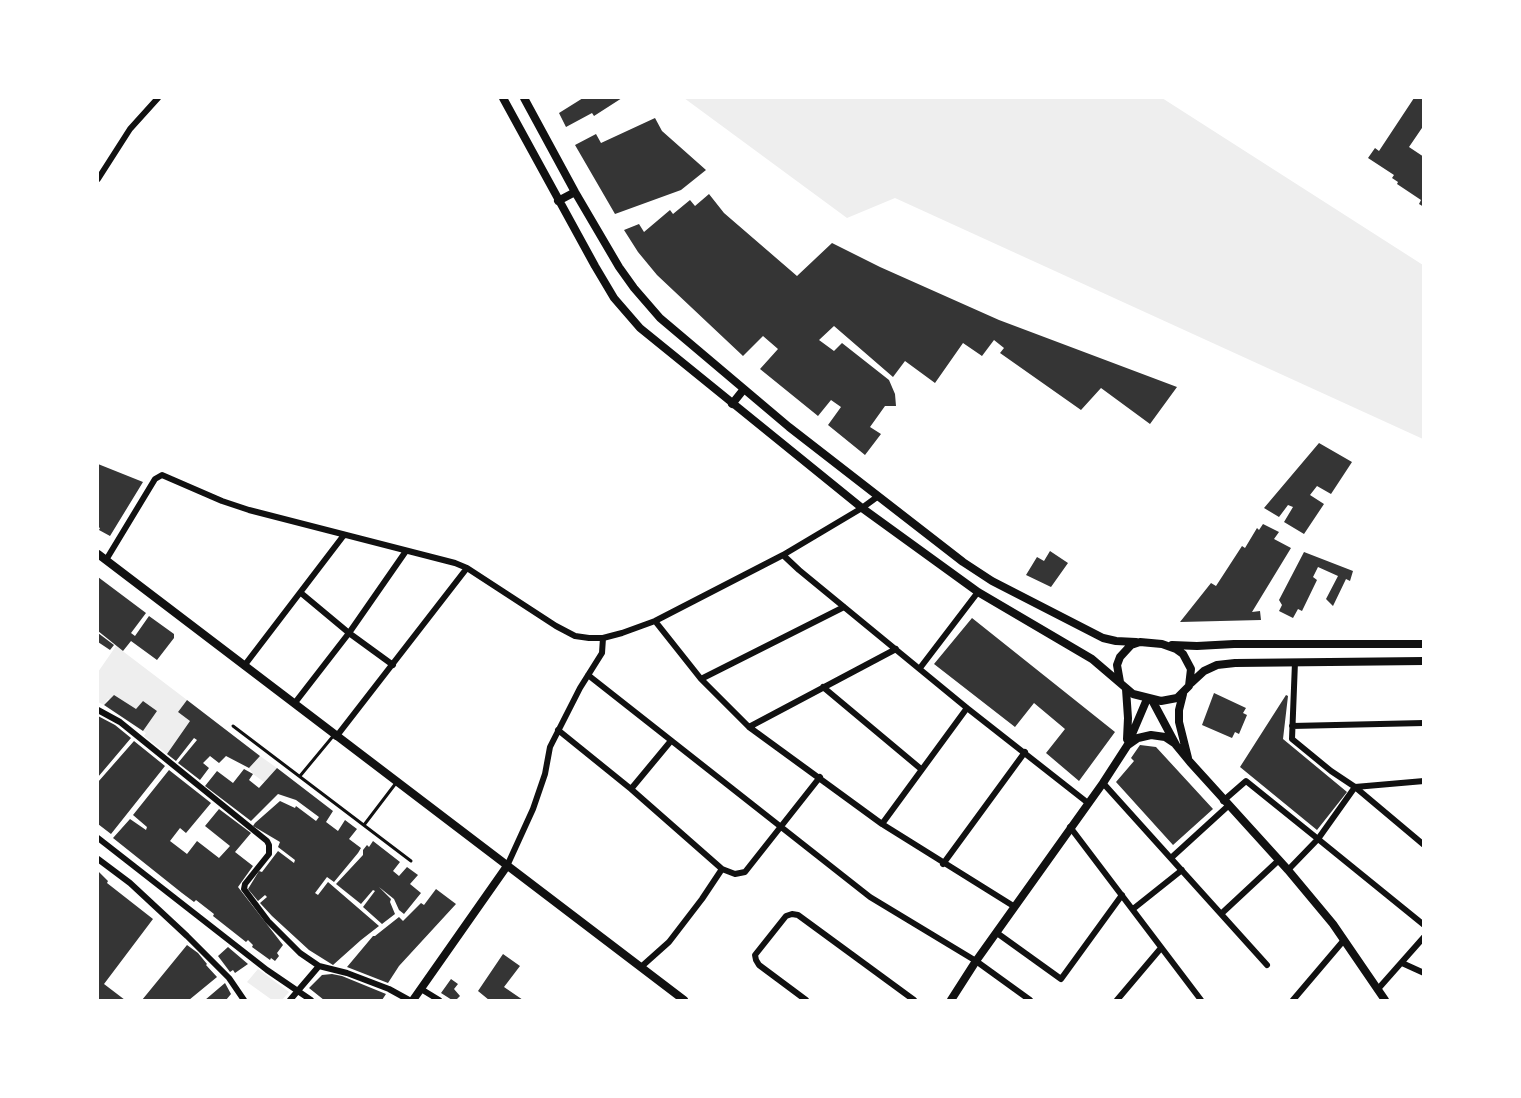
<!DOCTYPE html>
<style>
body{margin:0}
#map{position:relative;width:1521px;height:1098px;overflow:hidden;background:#fff;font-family:Raleway,sans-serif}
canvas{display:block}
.frame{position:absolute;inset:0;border:99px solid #fff;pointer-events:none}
</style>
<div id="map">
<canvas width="1521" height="1098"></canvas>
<div class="frame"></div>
</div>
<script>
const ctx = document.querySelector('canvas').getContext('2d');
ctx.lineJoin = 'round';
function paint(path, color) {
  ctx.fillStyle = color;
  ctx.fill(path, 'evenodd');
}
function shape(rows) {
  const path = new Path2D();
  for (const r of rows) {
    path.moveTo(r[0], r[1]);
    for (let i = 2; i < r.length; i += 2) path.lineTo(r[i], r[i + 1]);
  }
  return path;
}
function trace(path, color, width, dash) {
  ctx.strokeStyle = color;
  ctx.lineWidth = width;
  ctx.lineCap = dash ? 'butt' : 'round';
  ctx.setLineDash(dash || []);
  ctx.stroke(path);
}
paint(shape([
 [684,98,1162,98,1423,265,1423,439,895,198,847,218],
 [116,646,187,700,178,712,190,721,167,754,144,736,146,733,143,731,157,711,143,701,136,709,108,699,104,705,98,702,98,672],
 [260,756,277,768,264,782,253,774,249,768],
 [258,969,289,992,282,1000,272,1000,247,982]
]), '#eee');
paint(shape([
 [583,98,622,98,594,116,592,113,566,127,559,113],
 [1414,98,1424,98,1424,125,1409,147,1424,157,1424,207,1419,204,1421,200,1397,184,1398,182,1392,178,1394,175,1368,158,1375,148,1379,151],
 [655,118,662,131,706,170,681,190,615,214,575,145,596,134,601,143],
 [709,194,724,213,797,276,832,243,880,267,999,320,1177,387,1150,424,1101,388,1081,410,1000,353,1004,348,994,340,982,356,963,343,935,383,905,361,893,377,834,326,819,340,834,351,842,343,889,380,895,394,896,406,885,406,870,427,881,434,865,455,828,425,841,407,831,400,818,416,760,369,778,349,763,336,743,356,657,275,638,252,624,230,639,224,644,232,670,210,673,214,690,200,695,206],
 [1319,443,1352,462,1331,494,1317,486,1310,495,1324,504,1304,534,1284,522,1293,507,1288,505,1279,517,1264,508],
 [98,464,143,482,110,536,99,530,100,528,98,527],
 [1263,524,1279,532,1274,539,1291,548,1252,612,1260,611,1261,620,1180,622,1211,583,1216,586,1242,546,1245,548,1257,528,1259,530],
 [1050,551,1068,563,1051,587,1026,575,1037,557,1044,561],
 [1304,552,1353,571,1350,581,1346,579,1333,606,1326,599,1338,576,1318,567,1313,577,1317,580,1302,611,1298,609,1293,618,1279,611,1282,605,1279,600],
 [98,577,146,613,131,633,135,636,149,616,174,634,174,638,157,660,131,641,123,651,98,631,99,613],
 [972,618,1115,732,1079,781,1046,753,1065,729,1034,703,1015,727,934,664],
 [98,633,114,645,110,650,98,642],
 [1214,693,1246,708,1243,713,1247,715,1239,734,1235,732,1232,738,1202,725],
 [114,695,136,709,143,701,157,711,143,731,104,705],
 [1286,695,1288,696,1283,739,1347,792,1317,830,1240,767],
 [187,700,260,756,249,768,226,756,219,763,210,756,203,763,209,768,200,780,178,763,197,740,194,738,176,761,167,754,190,721,178,712],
 [98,716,115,725,131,738,98,777],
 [134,741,165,766,111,834,98,824,98,782],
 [1140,745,1156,747,1213,809,1173,845,1116,782,1134,761,1131,758],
 [277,768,333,811,326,822,338,831,345,820,357,829,349,839,361,848,358,853,334,882,327,877,315,893,318,895,328,882,379,926,361,940,333,965,309,950,272,916,260,903,267,897,265,895,258,901,248,889,259,871,262,872,278,851,294,863,295,860,278,847,280,842,253,826,255,823,280,801,295,808,296,806,316,821,319,817,296,800,278,794,251,821,205,786,217,771,233,783,244,769,253,774,249,780,259,788],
 [169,770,211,803,186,833,180,828,170,841,187,854,197,841,219,858,230,846,205,826,219,809,251,833,235,852,253,866,238,887,283,945,277,953,279,956,275,961,271,958,270,960,252,947,253,945,248,940,246,942,213,916,214,914,196,900,194,902,182,893,113,838,130,819,146,830,147,827,133,815],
 [373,841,400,862,393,871,399,876,407,867,418,875,410,884,421,893,404,914,399,910,394,899,379,887,391,899,390,902,395,914,382,924,363,907,375,891,373,890,361,904,336,884,363,855,363,850,367,845,369,847],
 [98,871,108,881,107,883,153,919,104,984,125,1000,98,1000],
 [436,889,456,904,399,966,388,983,347,967,373,936,375,936,399,917,403,921,421,903,424,905],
 [187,945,198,953,207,964,206,965,217,977,189,1000,142,1000],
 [228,947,248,964,235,973,233,970,230,972,218,956],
 [503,954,520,966,504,987,523,1000,489,1000,478,991],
 [332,974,342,976,386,994,382,1000,324,1000,309,988,322,975],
 [451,979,458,984,454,989,460,996,456,1000,452,1000,441,993],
 [225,983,231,994,226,1000,205,1000]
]), '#353535');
trace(shape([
 [233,726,411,861],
 [300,776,334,735],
 [364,825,396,783]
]), '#111', 3);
trace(shape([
 [98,179,130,129,158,98],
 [783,555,862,508,877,497],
 [106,560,155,479,162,475,222,501,249,510,455,563,467,568,556,626,575,636,589,638,603,638,622,633,655,621,783,555,799,570,967,708,1088,803],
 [301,593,349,633,393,665],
 [844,607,701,679,749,727,882,824,1015,907],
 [655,621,701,679],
 [1295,662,1292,739,1331,771,1355,787,1424,845],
 [244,666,344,535],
 [920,668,978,592],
 [588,675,870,897,976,961,1030,1000],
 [823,687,921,769],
 [294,704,349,633,406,551],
 [98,710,120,722,267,841,269,845,269,854,245,884,244,889,268,921,300,953,319,966,347,973,389,989,409,1000],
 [1292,726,1424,723],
 [749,727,896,649],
 [558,730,631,789,722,869,735,874,745,872,820,777],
 [336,737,467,568],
 [1424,781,1355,787,1318,839,1424,925],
 [1103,783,1267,965],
 [631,789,670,742],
 [1223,801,1246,781,1318,839,1288,870],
 [882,824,967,708],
 [1070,827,1201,1000],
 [98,838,267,970,311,1000],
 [1171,858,1228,806],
 [98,859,130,883,187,936,229,978,244,1000],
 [943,864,1025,752],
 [507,866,533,809,545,774,550,747,580,688,602,653,603,638],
 [1133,909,1182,870],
 [1221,914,1279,860],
 [997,933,1061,979,1122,895],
 [1402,963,1424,973],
 [641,967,669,942,702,899,722,869],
 [421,989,439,1000],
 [1378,989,1424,937],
 [290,1000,319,966],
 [806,1000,759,965,756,960,755,955,786,916,792,914,798,915,914,1000],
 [1117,1000,1161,948],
 [1293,1000,1344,940]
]), '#111', 6);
trace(shape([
 [98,554,684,1000],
 [1126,689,1128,718,1127,739],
 [1183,694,1179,710,1179,722,1188,758],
 [1152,700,1176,745,1190,762,1288,870,1333,924,1385,1000],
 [1128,745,1138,738,1151,735,1165,737,1174,743],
 [413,1000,507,866],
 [951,1000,976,961,1103,783,1127,746,1147,699]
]), '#111', 8);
trace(shape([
 [503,98,595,266,614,298,640,328,862,508,978,592,1092,659,1133,694,1161,701,1177,698,1189,686,1191,669,1183,654,1176,649,1162,644,1140,642,1131,645,1120,657,1117,665,1120,682],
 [524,98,575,192,619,267,634,288,660,318,789,427,963,562,992,581,1103,638,1116,641,1136,642],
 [558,201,575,192],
 [732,404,744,389],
 [1172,645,1197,646,1234,644,1424,644],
 [1191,683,1204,671,1217,665,1235,663,1424,661]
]), '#111', 8);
</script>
